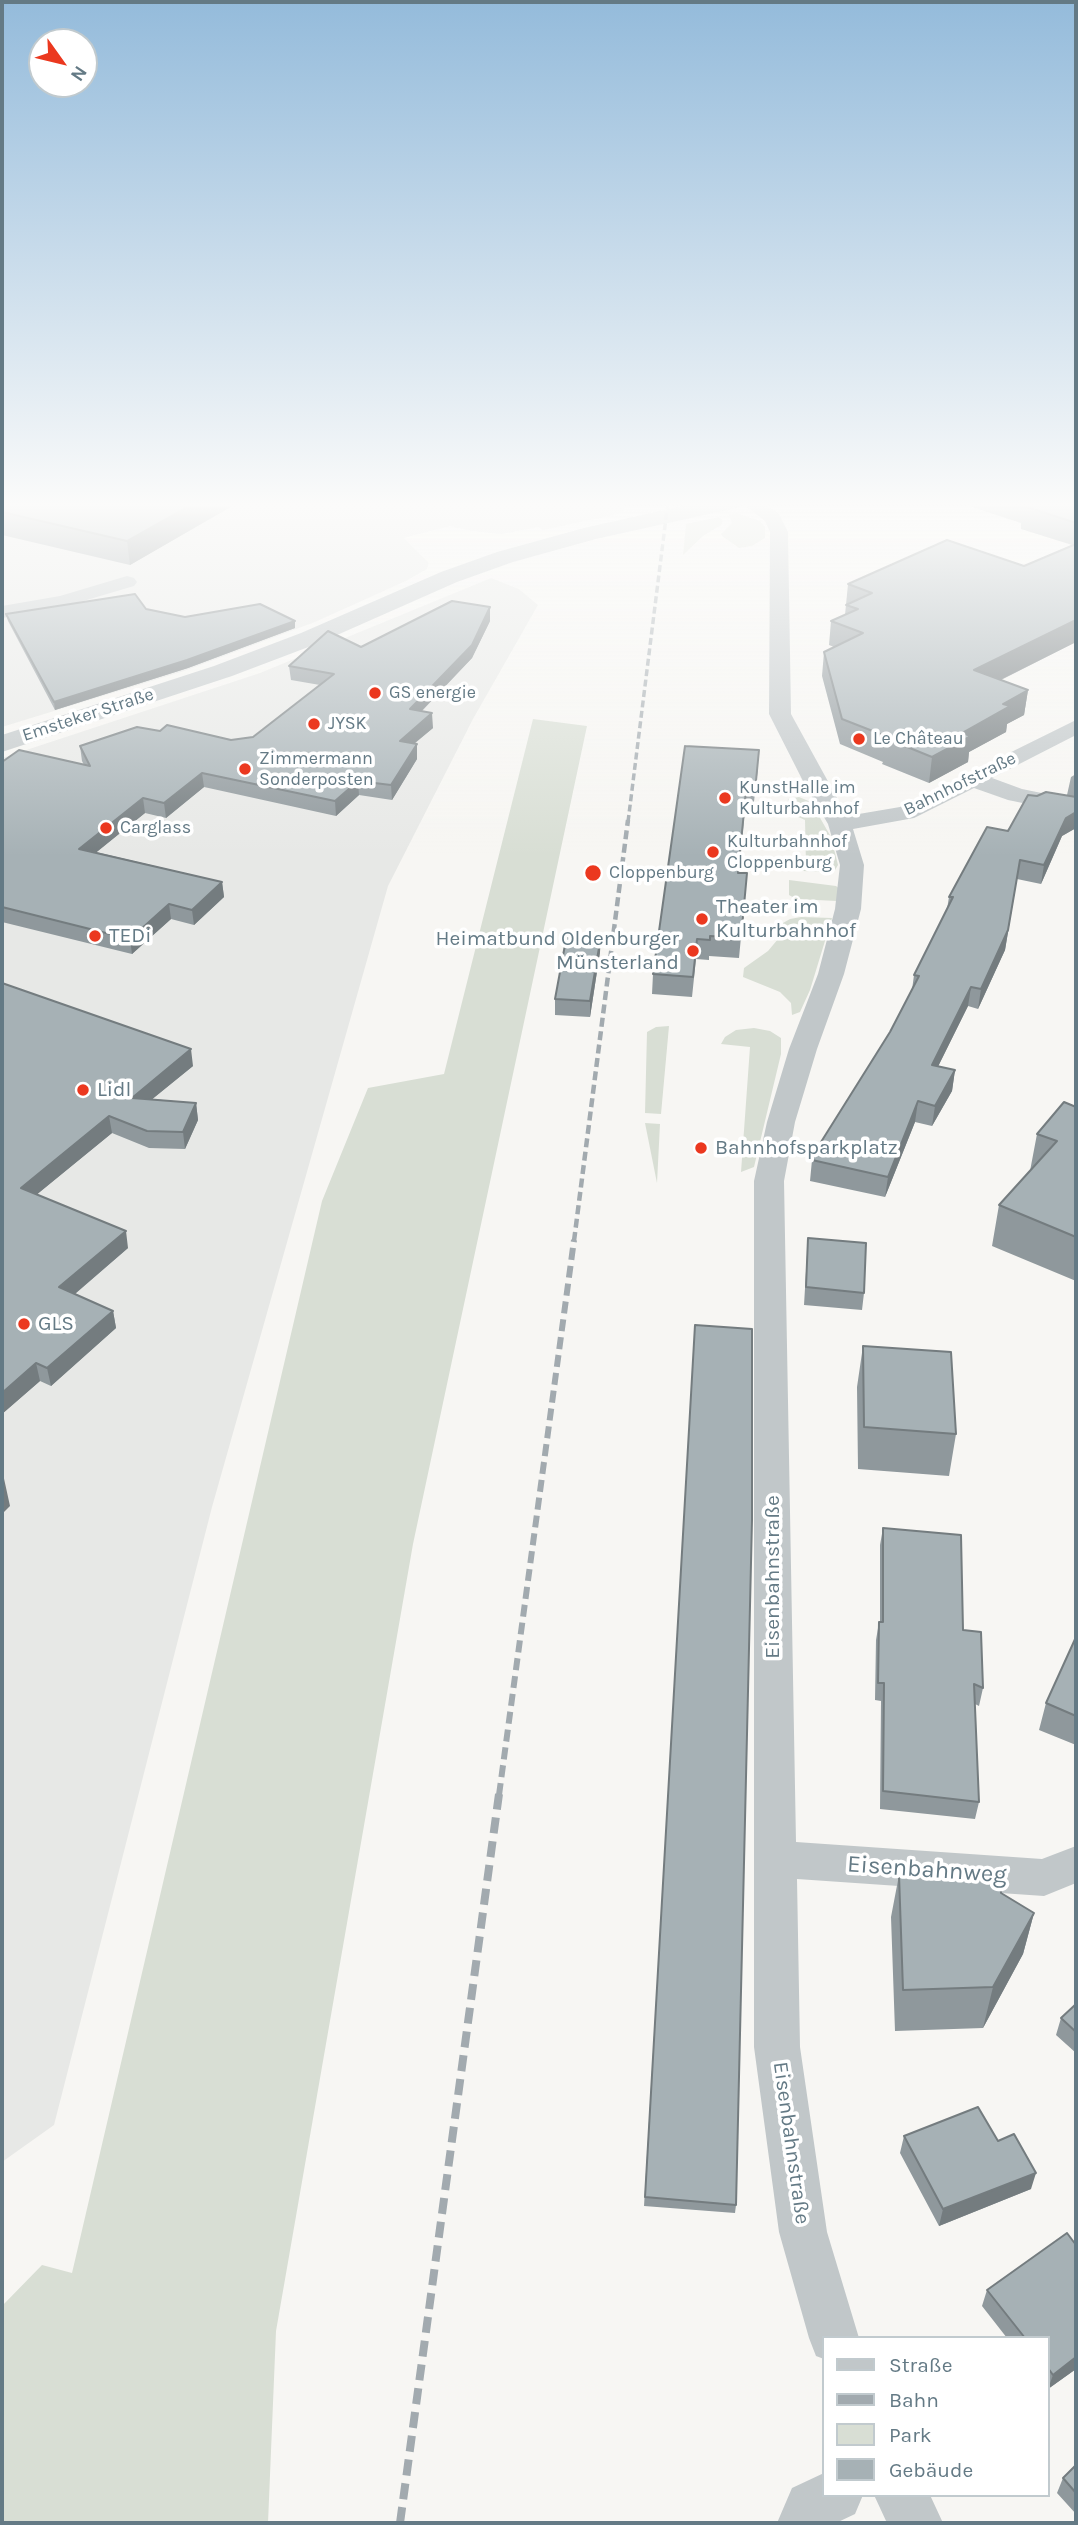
<!DOCTYPE html>
<meta charset="utf-8">
<style>
body{margin:0}
#map{position:relative;width:1078px;height:2525px;overflow:hidden;background:#f7f6f3;font-family:Karla,sans-serif}
canvas{display:block}
.frame{position:absolute;inset:0;border:4px solid #647a85;pointer-events:none}
.legend{position:absolute;left:822px;top:2336px;width:228px;height:161px;box-sizing:border-box;background:#fff;border:2px solid #c1cace;margin:0;padding:9px 12px;list-style:none;font-size:21px;color:#647a85}
.legend li{display:flex;align-items:center;gap:14px;height:35px}
.legend b{width:35px;border:2px solid #c1cace}
.north{position:absolute;left:28px;top:28px;width:70px;height:70px;box-sizing:border-box;background:#fff;border:2px solid #c1cace;border-radius:50%;rotate:124deg;font-size:19px;font-weight:700;line-height:28px;text-align:center;color:#647a85}
.north::after{content:'';display:block;margin:auto;width:24px;height:32px;background:#eb381f;clip-path:polygon(50% 0,100% 100%,50% 72%,0 100%)}
</style>
<div id="map">
<canvas width="1078" height="2525"></canvas>
<div class="frame"></div>
<ul class="legend">
<li><b style="height:9px;background:#c1c7c9"></b>Straße</li>
<li><b style="height:9px;background:#a2aaaf"></b>Bahn</li>
<li><b style="height:19px;background:#d8ded4"></b>Park</li>
<li><b style="height:19px;background:#a6b1b5"></b>Gebäude</li>
</ul>
<div class="north">N</div>
</div>
<script>
const ctx = document.querySelector('canvas').getContext('2d');
ctx.lineJoin = 'round';
function paint(path, color) {
  ctx.fillStyle = color;
  ctx.fill(path, 'evenodd');
}
function shape(rows) {
  const path = new Path2D();
  for (const r of rows) {
    path.moveTo(r[0], r[1]);
    for (let i = 2; i < r.length; i += 2) path.lineTo(r[i], r[i + 1]);
  }
  return path;
}
function trace(path, color, width, dash) {
  ctx.strokeStyle = color;
  ctx.lineWidth = width;
  ctx.lineCap = dash ? 'butt' : 'round';
  ctx.setLineDash(dash || []);
  ctx.stroke(path);
}
function drawText(font, color, halo, rows, align = 'center') {
  ctx.font = font + ' Karla,sans-serif';
  ctx.lineWidth = 7;
  ctx.setLineDash([]);
  ctx.textBaseline = 'middle';
  ctx.strokeStyle = halo;
  ctx.fillStyle = color;
  for (const [text, x, y, turn = 0] of rows) {
    ctx.save();
    ctx.translate(x, y);
    ctx.rotate((+turn || 0) * Math.PI / 180);
    ctx.textAlign = isNaN(turn) ? turn : align;
    if (halo) ctx.strokeText(text, 0, 0);
    ctx.fillText(text, 0, 0);
    ctx.restore();
  }
}
paint(shape([
 [2,502,626,502,622,513,543,530,539,527,502,534,471,531,450,526,404,538,429,563,427,569,406,581,315,622,184,671,2,727],
 [491,578,519,589,538,605,473,719,388,886,212,1507,54,2125,2,2162,2,758,260,673]
]), '#e7e8e6');
paint(shape([
 [736,513,760,521,765,527,765,538,752,546,739,548,722,536,721,534,732,523,729,515],
 [719,517,723,521,721,525,703,536,683,555,686,524],
 [533,719,587,726,413,1544,276,2331,268,2523,2,2523,2,2306,42,2265,72,2273,322,1201,368,1088,444,1074],
 [799,797,811,802,831,837,838,865,835,870,827,872,803,871,791,869,787,865,788,857,806,865,805,820,787,812,788,799],
 [789,880,836,886,840,889,837,901,796,899,789,895],
 [801,917,832,918,810,990,800,1012,792,1015,791,1003,780,992,743,977,744,968,768,951,778,939,783,923,790,919],
 [669,1026,661,1114,645,1113,647,1032,656,1027],
 [754,1028,770,1031,781,1038,781,1054,754,1167,741,1172,750,1047,721,1044,725,1037,736,1030],
 [645,1123,660,1124,657,1183]
]), '#d8ded4');
paint(shape([
 [741,502,762,502,779,514,788,532,791,714,847,816,900,807,1076,720,1076,735,992,778,1022,789,1076,800,1076,814,1008,800,974,788,914,818,853,829,864,865,861,909,844,974,817,1049,795,1122,784,1181,796,1842,1042,1859,1076,1846,1076,1883,1044,1896,797,1879,800,2047,827,2232,859,2338,824,2338,824,2359,816,2356,809,2338,779,2232,754,2047,754,1181,767,1122,789,1049,818,974,835,909,840,865,828,824,805,785,769,714,770,532,765,521,741,502],
 [127,576,134,578,137,582,134,586,63,607,2,618,2,606,60,596,127,576],
 [824,2473,824,2495,863,2495,855,2514,836,2523,777,2523,792,2488,824,2473],
 [874,2495,930,2495,943,2523,887,2523,874,2495]
]), '#c1c7c9');
paint(shape([
 [700,502,743,502,740,507,596,539,513,562,457,582,319,643,232,676,2,752,2,735,214,666,301,633,441,572,497,552,584,528,700,502]
]), '#c1c7c9');
trace(shape([
 [628,822,668,502]
]), '#a2aaaf', 3.5, [7, 3.5]);
trace(shape([
 [574,1241,628,820]
]), '#a2aaaf', 4.5, [9, 4.5]);
trace(shape([
 [499,1795,574,1240]
]), '#a2aaaf', 6, [12, 6]);
trace(shape([
 [400,2523,499,1794]
]), '#a2aaaf', 8, [16, 8]);
paint(shape([
 [2,502,239,502,130,565,2,535],
 [957,502,1076,502,1076,642,1001,680,1028,690,1024,715,1007,724,1006,732,969,752,968,762,929,783,882,764,883,762,840,744,822,676,824,652,834,647,829,645,831,621,845,615,848,584,1024,566,1072,545,1021,529,1021,523],
 [146,609,185,617,295,621,295,628,188,668,55,710,8,621,6,614],
 [490,621,472,658,422,711,433,728,414,744,417,744,417,759,392,800,359,795,336,816,204,787,166,818,145,813,96,852,222,882,224,897,194,925,171,919,132,954,2,922,2,762,84,765,82,761,80,746,160,731,231,740,253,737,320,685,291,680,289,666,361,647],
 [758,768,753,810,745,809,739,873,747,873,739,958,709,956,709,960,696,959,692,997,652,994,653,974],
 [1076,774,1076,828,1062,836,1041,884,1017,879,1005,950,978,1009,968,1006,938,1066,955,1070,952,1091,932,1126,915,1122,885,1197,810,1181,812,1160,890,1032,912,990,914,975,947,909,949,897,1037,796,1067,795,1071,777],
 [600,952,590,1017,555,1015,555,999],
 [2,983,193,1066,152,1099,196,1103,198,1120,185,1149,149,1148,112,1133,37,1194,128,1248,75,1294,113,1311,116,1328,51,1386,40,1381,2,1414],
 [1076,1107,1076,1281,992,1246,999,1205,1030,1171,1037,1134],
 [808,1238,864,1293,862,1310,804,1305],
 [695,1334,736,2205,735,2213,644,2206],
 [863,1346,956,1434,949,1476,858,1469,857,1387],
 [883,1528,963,1630,983,1688,979,1706,975,1704,979,1802,975,1819,880,1809,881,1701,875,1700,876,1640,879,1622,880,1622,880,1545],
 [1076,1637,1076,1745,1039,1730,1046,1703],
 [899,1875,1001,1893,1034,1913,1023,1954,983,2028,895,2031,891,1917],
 [1076,2004,1076,2053,1056,2035,1061,2018],
 [904,2136,998,2141,1031,2189,939,2226,900,2153],
 [1076,2245,1076,2369,1048,2389,1048,2338,1007,2338,982,2306,987,2290],
 [1076,2465,1076,2514,1057,2493,1063,2478]
]), '#8f989c');
paint(shape([
 [196,502,239,502,130,565,127,541],
 [490,607,490,621,472,658,410,723,410,709],
 [1076,620,1076,642,970,695,974,670],
 [295,621,295,628,188,668,55,710,54,702],
 [1028,690,1024,715,1007,724,1006,732,969,752,968,762,929,783,932,757,962,733,1003,704],
 [432,713,433,728,400,755,400,741],
 [417,744,417,759,392,800,391,785],
 [202,773,204,787,166,818,164,803],
 [358,781,359,795,336,816,335,801],
 [143,798,145,813,82,864,79,849],
 [1076,812,1076,828,1062,836,1041,884,1044,865,1066,818],
 [1020,860,1005,950,978,1009,981,989],
 [222,882,224,897,194,925,192,910],
 [169,904,171,919,132,954,130,939],
 [601,936,600,952,590,1017,590,1001],
 [971,987,968,1006,929,1085,932,1065],
 [191,1049,193,1066,134,1114,132,1098],
 [955,1070,952,1091,932,1126,935,1106],
 [918,1101,915,1122,885,1197,888,1177],
 [196,1103,198,1120,185,1149,183,1132],
 [109,1116,112,1133,24,1205,21,1188],
 [126,1231,128,1248,63,1304,59,1287],
 [113,1311,116,1328,51,1386,47,1368],
 [36,1363,40,1381,2,1414,2,1393],
 [3,1474,10,1506,2,1514,2,1475],
 [1034,1913,1023,1954,983,2028,993,1987],
 [1036,2173,1031,2189,939,2226,943,2209],
 [1076,2357,1076,2369,1048,2389,1053,2375]
]), '#747c7f');
const building = shape([
 [2,502,196,502,127,541,2,512,2,502],
 [1031,502,1076,502,1076,523,1024,506,1032,503,1031,502],
 [947,540,1024,566,1076,544,1076,620,974,670,1028,690,1003,704,1010,706,962,733,971,736,932,757,885,738,888,737,842,719,824,652,863,633,831,621,858,609,846,605,872,593,848,584,947,540],
 [135,594,146,609,185,617,260,604,295,621,187,660,54,702,6,614,135,594],
 [452,601,490,607,472,645,410,709,432,713,400,741,417,744,391,785,358,781,335,801,202,773,164,803,143,798,79,849,222,882,192,910,169,904,130,939,2,907,2,762,19,750,90,766,80,746,137,727,160,731,167,725,231,740,253,737,334,674,289,666,328,631,361,647,452,601],
 [685,746,759,750,755,791,746,791,738,873,747,873,741,938,710,936,710,940,697,939,693,977,653,974,685,746],
 [1046,792,1076,797,1076,812,1066,818,1044,865,1020,860,1008,930,981,989,971,987,932,1065,955,1070,935,1106,918,1101,888,1177,812,1160,821,1142,890,1032,919,976,914,975,953,897,949,897,987,827,1008,831,1028,795,1037,796,1046,792],
 [567,934,601,936,590,1001,555,999,567,934],
 [2,983,191,1049,132,1098,196,1103,183,1132,147,1131,109,1116,21,1188,126,1231,59,1287,113,1311,47,1368,36,1363,2,1393,2,983],
 [1064,1102,1076,1107,1076,1237,999,1205,1057,1141,1037,1134,1064,1102],
 [808,1238,866,1243,864,1293,806,1287,808,1238],
 [695,1325,752,1329,752,1520,736,2205,645,2197,695,1325],
 [863,1346,951,1352,956,1434,864,1427,863,1346],
 [883,1528,961,1535,963,1630,981,1632,983,1688,974,1684,979,1802,883,1791,884,1683,878,1683,879,1622,883,1622,883,1528],
 [1076,1637,1076,1716,1046,1703,1076,1637],
 [899,1875,1000,1875,1001,1893,1034,1913,993,1987,903,1990,899,1875],
 [1076,2004,1076,2032,1061,2018,1076,2004],
 [978,2107,998,2141,1014,2134,1036,2173,943,2209,904,2136,978,2107],
 [1067,2233,1076,2245,1076,2357,1053,2375,1048,2368,1048,2338,1025,2338,987,2290,1067,2233],
 [1076,2465,1076,2493,1063,2478,1076,2465]
]);
paint(building, '#a6b1b5');
trace(building, '#747c7f', 2);
const sky = ctx.createLinearGradient(0, 0, 0, 856);
sky.addColorStop(0, '#94bbdb');
sky.addColorStop(0.59, '#fbfbfa');
sky.addColorStop(1, '#fbfbfa00');
ctx.fillStyle = sky;
ctx.fillRect(0, 0, 1078, 856);
for (const [x, y, r, color] of [
 [375,693,7,"#eb381f"],
 [314,724,7,"#eb381f"],
 [859,739,7,"#eb381f"],
 [245,769,7,"#eb381f"],
 [725,798,7,"#eb381f"],
 [106,828,7,"#eb381f"],
 [713,852,7,"#eb381f"],
 [593,873,9,"#eb381f"],
 [702,919,7,"#eb381f"],
 [95,936,7,"#eb381f"],
 [693,951,7,"#eb381f"],
 [83,1090,7,"#eb381f"],
 [701,1148,7,"#eb381f"],
 [24,1324,7,"#eb381f"]
]) {
  const dot = new Path2D();
  dot.arc(x, y, r, 0, 2 * Math.PI);
  ctx.fillStyle = color;
  ctx.fill(dot);
  trace(dot, '#fff', 2.5);
}
drawText('18px', '#647a85', '#fff', [
 ["GS energie",389,693],
 ["JYSK",328,724],
 ["Le Château",873,739],
 ["Zimmermann",259,759],
 ["Sonderposten",259,780],
 ["KunstHalle im",739,788],
 ["Kulturbahnhof",739,809],
 ["Carglass",120,828],
 ["Kulturbahnhof",727,842],
 ["Cloppenburg",727,863],
 ["Cloppenburg",609,873]
], 'left');
drawText('18px', '#647a85', '#fff', [
 ["Emsteker Straße",88,715,-18],
 ["Bahnhofstraße",960,784,-26]
]);
drawText('21px', '#647a85', '#fff', [
 ["Theater im",716,907],
 ["Kulturbahnhof",716,931],
 ["TEDi",109,936],
 ["Heimatbund Oldenburger",679,939,"right"],
 ["Münsterland",679,963,"right"],
 ["Lidl",97,1090],
 ["Bahnhofsparkplatz",715,1148],
 ["GLS",38,1324]
], 'left');
drawText('21px', '#647a85', '#fff', [
 ["Eisenbahnstraße",773,1577,-90],
 ["Eisenbahnstraße",791,2143,82]
]);
drawText('24px', '#647a85', '#fff', [
 ["Eisenbahnweg",927,1870,4]
]);
</script>
